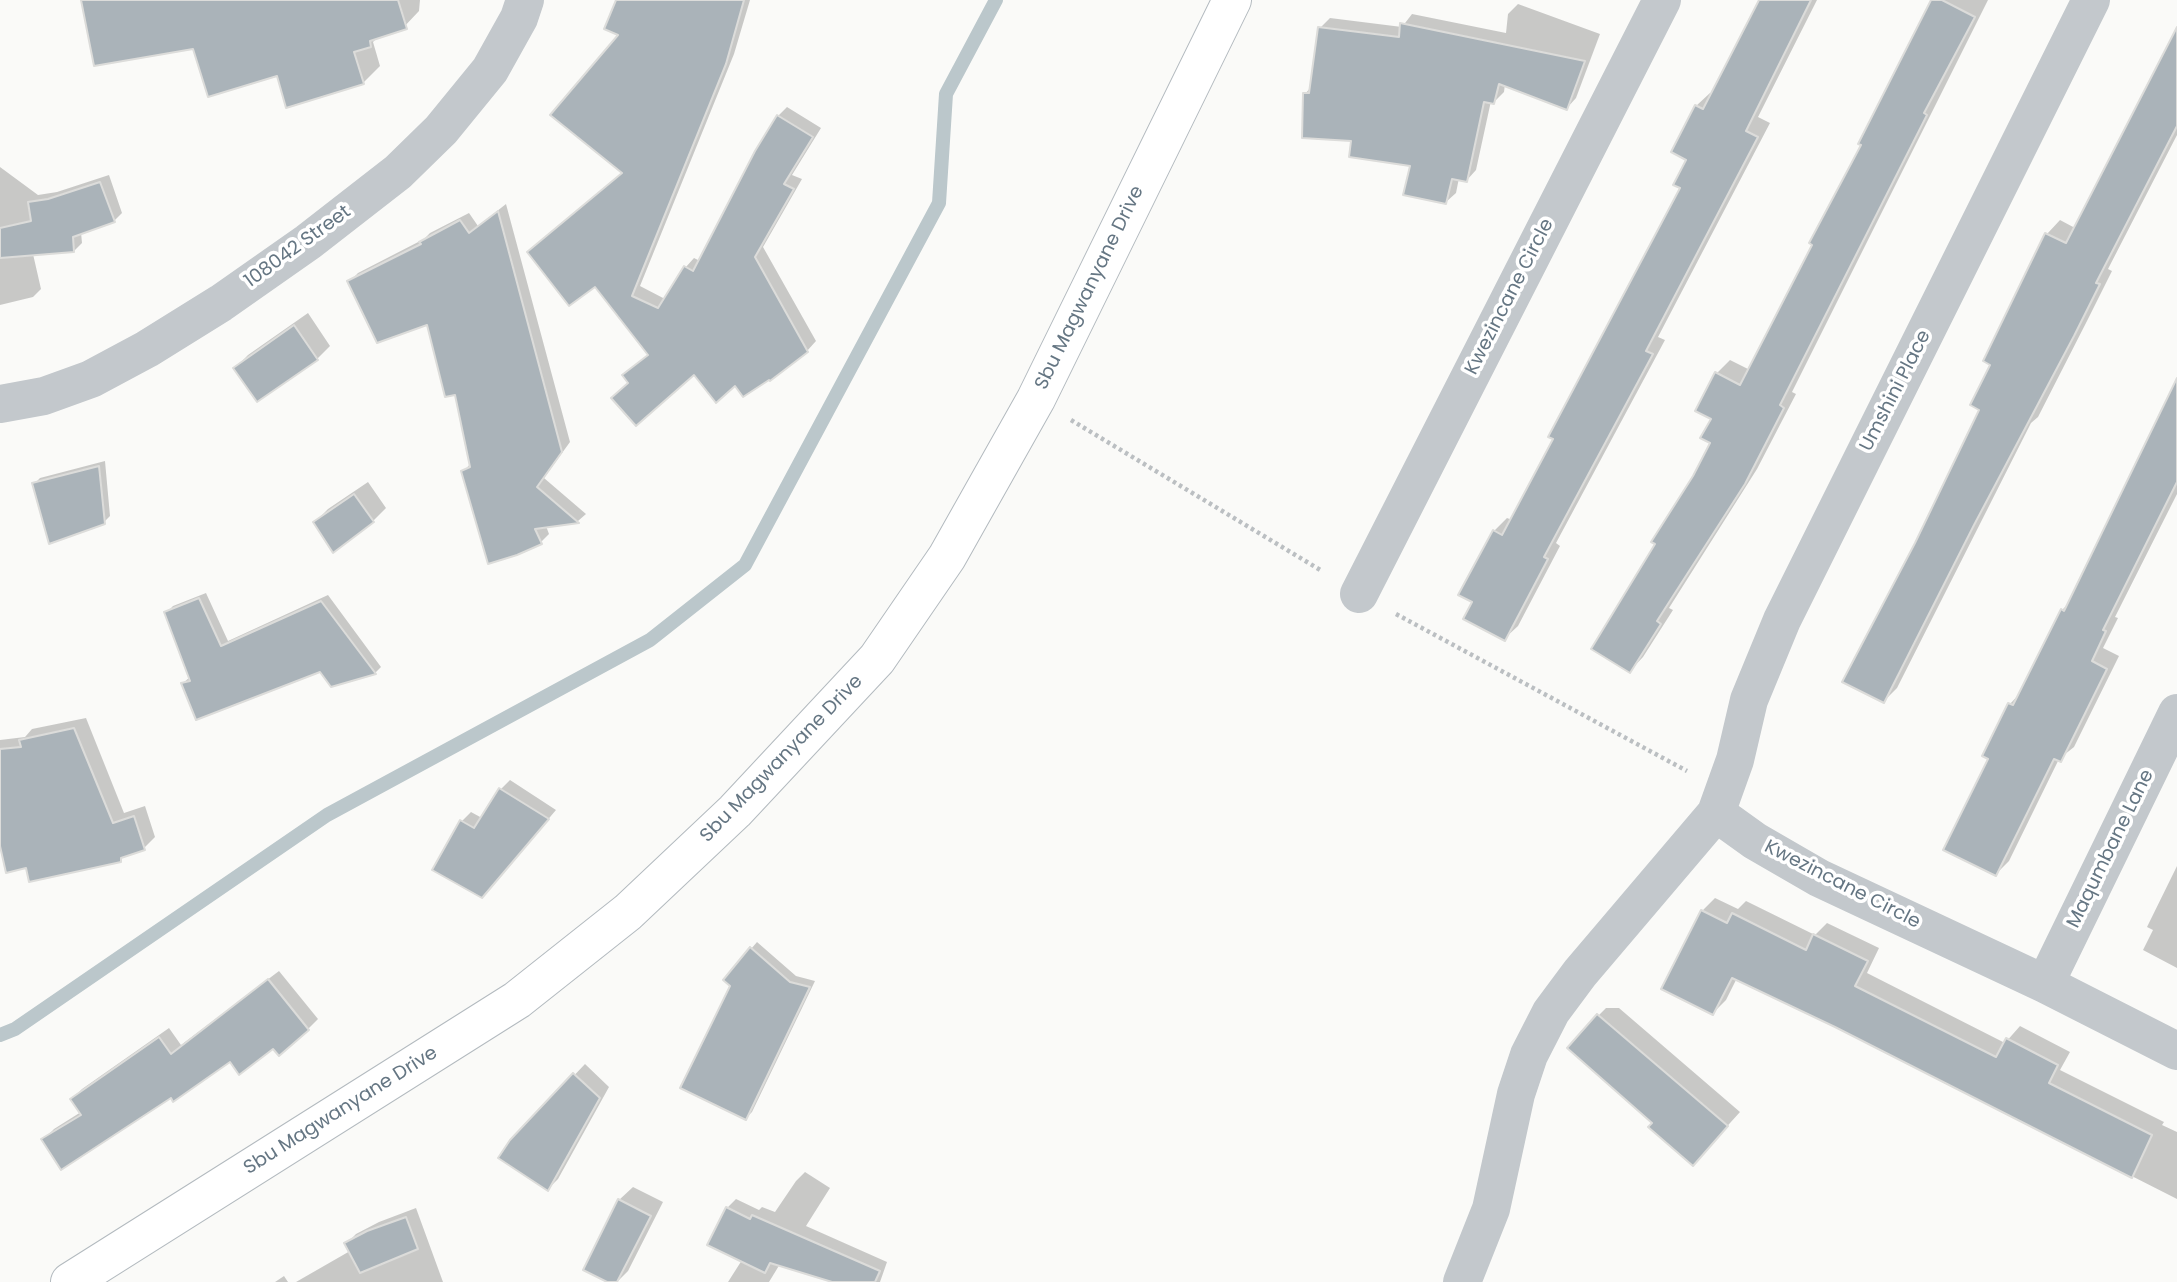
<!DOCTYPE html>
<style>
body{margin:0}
canvas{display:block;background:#fafaf8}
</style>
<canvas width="2177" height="1282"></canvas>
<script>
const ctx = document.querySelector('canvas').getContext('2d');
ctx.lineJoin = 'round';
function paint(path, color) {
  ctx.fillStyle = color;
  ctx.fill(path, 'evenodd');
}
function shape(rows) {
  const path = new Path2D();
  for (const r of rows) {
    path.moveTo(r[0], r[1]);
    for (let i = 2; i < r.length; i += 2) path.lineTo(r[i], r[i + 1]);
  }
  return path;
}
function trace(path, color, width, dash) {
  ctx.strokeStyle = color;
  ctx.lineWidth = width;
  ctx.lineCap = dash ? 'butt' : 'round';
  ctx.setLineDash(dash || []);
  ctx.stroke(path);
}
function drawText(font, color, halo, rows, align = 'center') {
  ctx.font = font + ' Poppins,sans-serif';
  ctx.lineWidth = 7;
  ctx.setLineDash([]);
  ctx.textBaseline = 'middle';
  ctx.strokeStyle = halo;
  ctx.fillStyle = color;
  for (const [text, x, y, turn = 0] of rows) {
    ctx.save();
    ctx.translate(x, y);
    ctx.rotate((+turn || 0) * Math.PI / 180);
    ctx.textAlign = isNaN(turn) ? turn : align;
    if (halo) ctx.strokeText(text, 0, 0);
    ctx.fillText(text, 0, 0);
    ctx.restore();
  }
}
paint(shape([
 [82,0,420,0,419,11,402,29,380,35,373,42,380,66,363,83,278,74,194,47],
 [690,0,750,0,734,54,640,286,665,299,685,268,694,258,700,261,778,116,787,107,821,128,792,175,802,179,763,247,816,341,807,351,736,384,694,373,630,382,649,354,595,285,624,172],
 [1762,0,1817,0,1758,117,1770,123,1658,337,1665,340,1556,543,1560,546,1518,626,1504,639,1474,601,1494,531,1507,518,1512,520,1682,187,1696,106,1710,93,1713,94],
 [1932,0,1988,0,1792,392,1796,394,1757,469,1669,608,1673,610,1643,657,1630,671,1657,543,1712,442,1717,373,1730,360,1750,370,1863,144],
 [1518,4,1600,34,1576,98,1567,108,1505,84,1504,92,1494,102,1491,101,1476,170,1467,180,1459,178,1456,193,1446,202,1412,164,1353,140,1305,94,1311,87,1320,28,1330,18,1402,27,1412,14,1506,33,1508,14],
 [2177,27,2177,135,2108,269,2112,271,2087,321,2038,417,2031,423,1897,688,1884,701,1917,544,1982,409,1992,364,1986,361,2047,234,2060,220,2075,228],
 [0,167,38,195,57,192,109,175,122,213,114,221,81,232,82,243,74,251,33,254,41,289,33,297,0,305],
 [506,204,570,442,544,478,586,514,578,521,546,526,549,534,541,542,463,472,471,463,456,392,428,322,349,282,358,273,424,239,430,233,469,213,478,226],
 [308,313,330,346,317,359,235,368,248,355],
 [2177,389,2177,494,2115,617,2118,618,2103,648,2119,656,2074,747,2059,759,2009,861,1996,874,1991,758,2010,704,2021,692,2062,610,2071,601],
 [105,461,110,516,104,522,34,484,40,478],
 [368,482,386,508,373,521,315,522,328,509],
 [206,593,228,641,328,595,381,667,375,673,332,685,320,670,183,683,190,677,166,613,173,606],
 [86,718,124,813,145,806,155,837,144,848,126,855,120,860,27,866,0,838,0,740,25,737,32,729],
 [510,780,556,810,491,887,462,821,471,812,482,818,501,789],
 [2177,866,2177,968,2143,950,2153,930,2147,927],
 [1715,898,1738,909,1746,901,1815,935,1827,923,1879,948,1867,973,2005,1043,2020,1026,2070,1052,2060,1070,2164,1122,2162,1125,2177,1132,2177,1199,1836,1026,1737,978,1726,1000,1713,1013,1702,911],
 [757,942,796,976,815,981,752,1112,746,1118,751,949],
 [279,971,318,1019,308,1029,273,1047,230,1060,171,1096,44,1139,54,1129,81,1112,72,1099,82,1089,169,1028,181,1045],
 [1606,1008,1619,1008,1740,1112,1693,1164,1655,1123,1592,1022],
 [585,1064,609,1087,558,1179,548,1189,512,1141],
 [805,1172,830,1188,806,1226,887,1262,880,1282,838,1282,780,1264,769,1282,728,1282,742,1260,727,1208,736,1199,759,1210,762,1207,775,1212,796,1181],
 [633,1187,663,1202,628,1271,617,1282,611,1282,619,1200],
 [416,1208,443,1282,296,1282,350,1251,346,1244,356,1234,379,1222],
 [284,1276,288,1282,275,1282]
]), '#0003');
trace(shape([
 [0,1035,15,1029,327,815,650,640,745,565,939,203,946,94,996,0]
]), '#bbc7cb', 14);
const building = shape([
 [81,0,398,0,407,29,370,41,371,47,354,52,364,84,286,108,277,76,208,97,193,49,94,66,81,0],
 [616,0,744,0,726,64,632,296,658,308,684,266,693,271,755,151,777,115,813,137,784,184,794,189,755,257,808,352,770,381,769,380,743,397,735,386,716,403,694,375,636,426,611,398,628,383,622,375,648,355,595,287,569,306,527,252,622,173,550,115,618,35,604,29,616,0],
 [1759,0,1811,0,1746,131,1758,137,1646,351,1653,354,1544,557,1548,559,1505,641,1463,619,1472,602,1458,595,1493,530,1502,535,1553,439,1548,437,1680,188,1673,185,1686,160,1671,152,1695,105,1703,109,1759,0],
 [1931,0,1942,0,1975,17,1924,113,1927,115,1780,405,1784,408,1745,484,1657,621,1661,624,1630,673,1591,649,1655,544,1651,542,1693,476,1710,443,1700,438,1711,419,1695,411,1715,372,1740,385,1812,245,1809,243,1861,145,1858,144,1931,0],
 [1400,23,1585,61,1567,110,1499,84,1494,104,1484,102,1467,182,1452,179,1446,204,1403,195,1410,166,1349,157,1351,141,1302,138,1303,93,1309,93,1318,27,1399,37,1400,23],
 [2177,27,2177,126,2096,283,2100,284,2074,336,1974,525,1884,703,1842,682,1915,543,1979,410,1970,405,1990,365,1983,361,2045,233,2066,243,2177,27],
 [100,182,115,222,73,237,74,252,0,258,0,228,31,221,28,202,48,199,100,182],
 [498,211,562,452,537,487,579,523,535,529,542,544,517,555,488,564,461,471,470,467,455,395,445,397,427,325,377,343,347,281,421,244,419,242,460,220,469,233,498,211],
 [294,325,318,360,257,402,233,368,294,325],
 [2177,378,2177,482,2103,630,2106,631,2092,661,2107,669,2061,762,2054,759,1996,876,1943,850,1988,759,1982,756,2008,703,2013,705,2061,609,2064,611,2177,378],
 [99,466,105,524,49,544,32,483,99,466],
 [354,494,374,522,333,553,313,522,354,494],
 [199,598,221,646,321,601,376,674,331,687,320,672,196,720,181,683,190,681,164,612,199,598],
 [74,728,113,823,134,816,145,850,121,858,121,862,29,882,26,868,6,873,0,846,0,749,21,747,19,740,74,728],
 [499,788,549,819,482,898,432,870,460,820,474,828,499,788],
 [1701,910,1727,923,1732,913,1806,950,1813,934,1868,961,1855,986,1996,1057,2006,1038,2058,1065,2049,1083,2152,1135,2132,1178,1835,1027,1732,978,1713,1015,1661,989,1701,910],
 [750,947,790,982,810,987,746,1120,680,1088,730,986,723,980,750,947],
 [268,979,309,1030,279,1056,273,1049,239,1075,230,1062,173,1102,171,1098,61,1170,41,1139,81,1115,70,1099,159,1037,171,1054,268,979],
 [1597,1014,1728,1126,1693,1166,1648,1127,1652,1123,1567,1048,1597,1014],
 [573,1073,600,1098,548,1191,498,1158,510,1140,573,1073],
 [618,1199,651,1216,617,1282,607,1282,583,1270,618,1199],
 [726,1207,750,1219,752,1215,880,1271,875,1282,832,1282,770,1263,765,1273,707,1245,726,1207],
 [406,1217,418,1249,360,1273,344,1243,367,1231,406,1217]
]);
paint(building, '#aab3b9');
trace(building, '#dcdcda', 2);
const secondary = shape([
 [70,1282,517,1000,628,912,735,811,877,659,947,557,1036,399,1232,0]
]);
trace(secondary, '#b3babf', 40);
trace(shape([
 [1071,420,1322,571],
 [1396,614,1687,771]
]), '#bbbfc2', 4.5, [3.5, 3.5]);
trace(shape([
 [0,404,44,396,91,379,147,349,221,303,308,242,398,172,441,130,490,70,519,18,525,0],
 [1359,594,1662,0],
 [1716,813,1755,841,1819,878,2045,984,2177,1051],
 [2045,984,2177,713],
 [1462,1282,1491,1209,1516,1094,1529,1055,1551,1012,1580,973,1716,813,1735,760,1749,700,1782,620,2091,0]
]), '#c3c8cc', 38);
trace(secondary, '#fff', 38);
drawText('19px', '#657683', '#fff', [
 ["108042 Street",298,247,-36],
 ["Sbu Magwanyane Drive",1090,288,-64],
 ["Kwezincane Circle",1510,297,-63],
 ["Umshini Place",1896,391,-63],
 ["Sbu Magwanyane Drive",782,759,-46],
 ["Maqumbane Lane",2111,849,-64],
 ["Kwezincane Circle",1842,885,27],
 ["Sbu Magwanyane Drive",341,1111,-32]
]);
</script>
